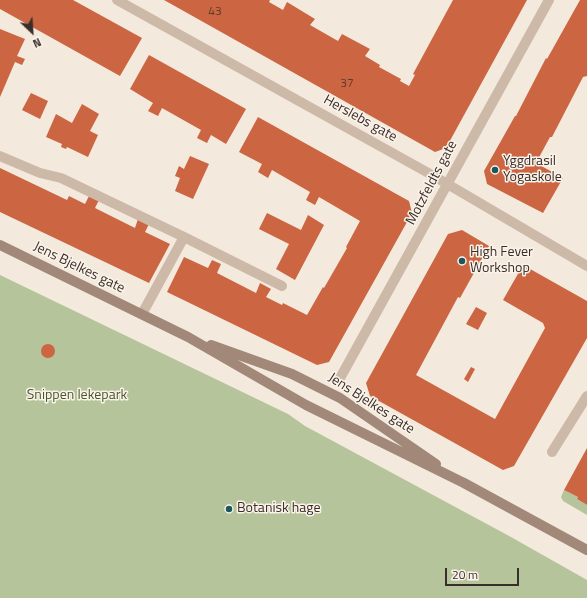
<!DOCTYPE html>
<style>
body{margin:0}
#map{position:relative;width:587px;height:598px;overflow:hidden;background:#f4e9dd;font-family:"Titillium Web",sans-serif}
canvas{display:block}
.north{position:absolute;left:12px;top:12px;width:40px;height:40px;-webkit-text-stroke:3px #fbf3ea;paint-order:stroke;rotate:155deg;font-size:11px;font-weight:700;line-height:16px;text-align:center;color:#392e29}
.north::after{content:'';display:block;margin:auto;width:14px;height:18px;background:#392e29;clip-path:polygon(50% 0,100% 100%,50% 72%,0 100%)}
.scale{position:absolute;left:445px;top:568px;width:74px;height:18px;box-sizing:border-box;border:2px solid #392e29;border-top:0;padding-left:5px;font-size:12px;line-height:14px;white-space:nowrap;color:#392e29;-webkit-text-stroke:3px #fbf3ea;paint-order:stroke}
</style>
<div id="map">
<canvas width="587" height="598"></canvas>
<div class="north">N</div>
<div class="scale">20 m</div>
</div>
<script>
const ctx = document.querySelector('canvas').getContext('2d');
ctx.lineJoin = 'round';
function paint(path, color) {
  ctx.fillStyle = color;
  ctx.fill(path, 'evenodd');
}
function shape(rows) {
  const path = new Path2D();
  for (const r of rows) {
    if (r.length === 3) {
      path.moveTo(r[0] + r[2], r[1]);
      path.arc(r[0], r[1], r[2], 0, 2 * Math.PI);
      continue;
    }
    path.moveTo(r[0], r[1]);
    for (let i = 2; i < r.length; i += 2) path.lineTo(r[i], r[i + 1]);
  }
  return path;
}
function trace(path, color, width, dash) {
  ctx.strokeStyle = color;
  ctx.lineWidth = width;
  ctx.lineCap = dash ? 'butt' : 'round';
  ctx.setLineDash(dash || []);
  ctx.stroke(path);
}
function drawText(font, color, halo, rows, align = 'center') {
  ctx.font = font + ' "Titillium Web",sans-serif';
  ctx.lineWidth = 3;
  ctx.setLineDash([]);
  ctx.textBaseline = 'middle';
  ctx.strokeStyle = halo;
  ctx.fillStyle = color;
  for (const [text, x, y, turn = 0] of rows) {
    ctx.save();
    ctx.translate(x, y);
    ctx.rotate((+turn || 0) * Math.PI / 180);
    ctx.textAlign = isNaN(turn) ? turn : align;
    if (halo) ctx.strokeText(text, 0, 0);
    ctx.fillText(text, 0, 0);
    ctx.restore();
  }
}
paint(shape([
 [0,275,288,414,305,426,511,537,587,580,587,598,0,598],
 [564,490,578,497,577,499,587,505,587,515,563,501,561,497]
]), '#b6c49c');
paint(shape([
 [0,0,73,0,142,38,120,76,0,9],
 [164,0,270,0,269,2,283,10,287,2,315,19,310,25,338,41,342,34,370,49,365,56,380,65,379,67,401,79,400,81,409,86,415,75,413,74,453,0,527,0,446,148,435,152],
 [580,0,587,0,587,76,583,77,552,137,550,137,536,163,563,178,543,213,487,184,484,171,515,116,516,116,546,58,547,59],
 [0,29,25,39,17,56,25,59,22,65,15,62,0,97],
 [149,55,246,109,226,144,211,135,207,143,197,138,201,130,162,108,158,116,148,111,153,103,130,89],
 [31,93,48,101,40,119,22,110],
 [82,104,99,114,90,131,98,135,88,157,67,147,66,149,61,147,62,144,46,137,56,114,72,123],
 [258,117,409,201,412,213,329,362,317,365,167,292,184,257,208,268,212,260,221,264,217,273,256,293,260,283,271,289,266,297,282,305,283,303,307,315,323,287,324,288,347,248,346,247,360,221,319,197,315,205,306,200,310,192,272,170,268,178,258,172,262,164,239,152],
 [190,156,209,164,193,199,175,191,180,178,175,176,179,166,184,169],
 [0,168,67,200,69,196,85,204,89,196,99,200,95,208,135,228,138,219,149,224,145,232,170,244,149,283,0,212],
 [267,213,301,230,308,215,324,225,295,280,276,269,289,244,259,229],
 [462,230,489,246,460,298,458,297,416,375,495,419,545,328,543,323,503,300,523,265,587,301,587,338,514,466,503,470,370,396,366,383,448,234],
 [476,307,487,313,478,330,466,324],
 [48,351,7],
 [471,367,475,369,468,382,464,379],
 [587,448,587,505,577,499,578,497,564,490]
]), '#cc6542');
trace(shape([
 [0,156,40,173,61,178,184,237],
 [142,314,184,237,282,286]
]), '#cdb9a8', 10);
trace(shape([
 [117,0,432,175,587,266],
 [339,380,549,0],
 [552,452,587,396]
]), '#cdb9a8', 10);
trace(shape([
 [0,245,188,337,306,405,464,483,587,550],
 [211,345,292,374,340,398,436,464]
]), '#a18879', 10);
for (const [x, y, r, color] of [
 [495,170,4,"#1b585d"],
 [462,261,4,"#1b585d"],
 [229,509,4,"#1b585d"]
]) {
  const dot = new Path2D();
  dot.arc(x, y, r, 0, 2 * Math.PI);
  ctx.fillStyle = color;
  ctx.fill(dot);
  trace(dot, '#fbf3ea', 1.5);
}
drawText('12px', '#5e3c2f', null, [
 ["43",215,12],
 ["37",347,84]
]);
drawText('14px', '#392e29', '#fbf3ea', [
 ["Herslebs gate",360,119,29],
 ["Motzfeldts gate",432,183,-62],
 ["Jens Bjelkes gate",79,268,26],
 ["Jens Bjelkes gate",371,404,33]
]);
drawText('14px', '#392e29', '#fbf3ea', [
 ["Yggdrasil",503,162],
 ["Yogaskole",503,178],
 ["High Fever",470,253],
 ["Workshop",470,269],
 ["Botanisk hage",237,509]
], 'left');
drawText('14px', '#48592b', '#fbf3ea', [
 ["Snippen lekepark",77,396]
]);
</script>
